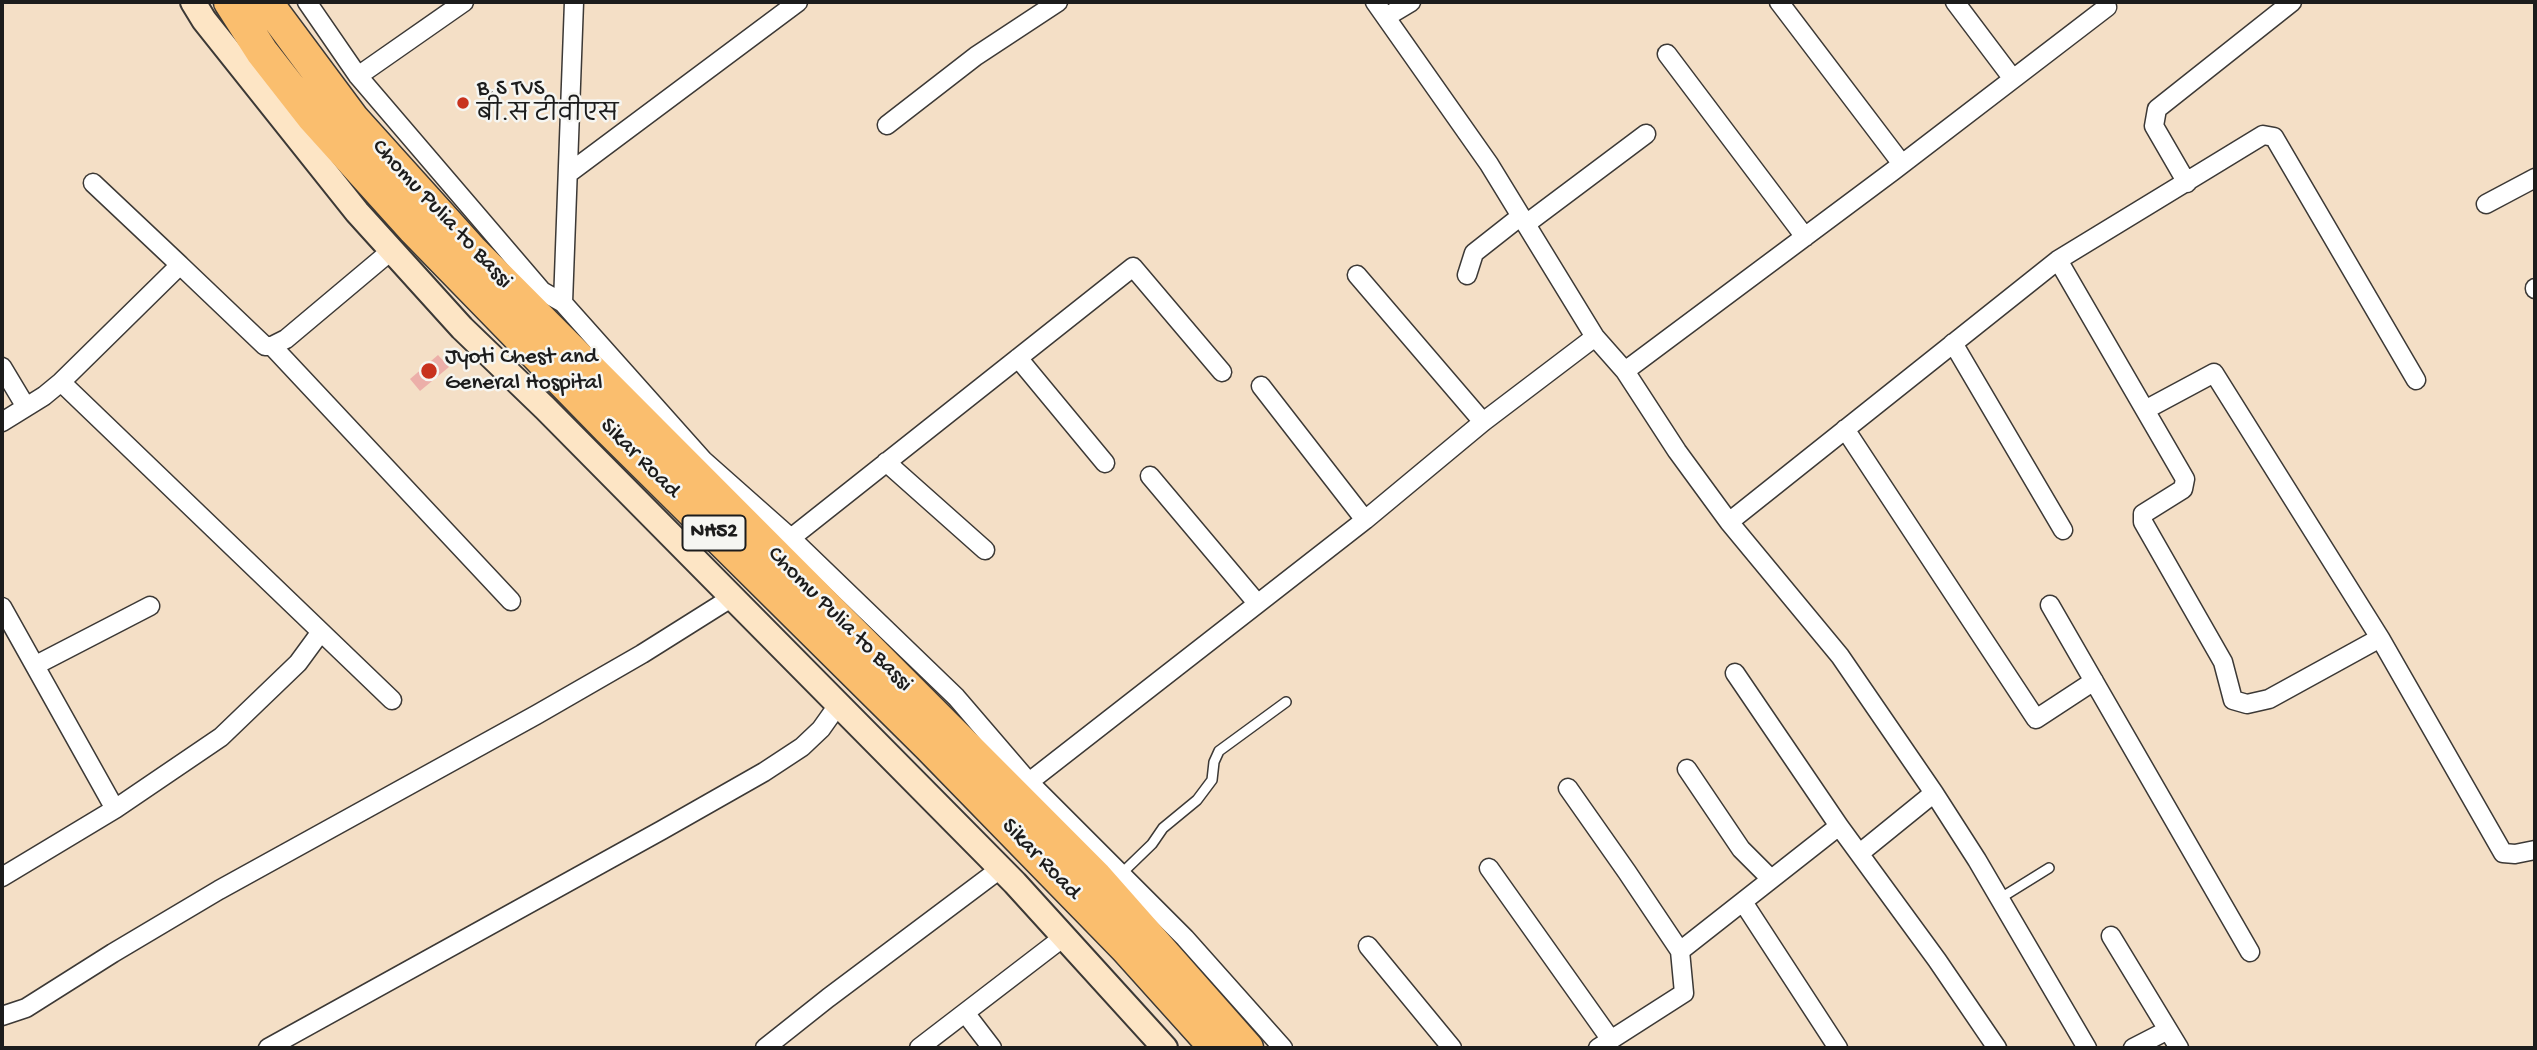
<!DOCTYPE html>
<meta charset="utf-8">
<style>
body{margin:0}
#map{position:relative;width:2537px;height:1050px;overflow:hidden;background:#f4dfc6;font-family:"Gochi Hand",sans-serif}
canvas{display:block}
.frame{position:absolute;inset:0;border:4px solid #1c1c1c;pointer-events:none}
</style>
<div id="map">
<canvas width="2537" height="1050"></canvas>
<div class="frame"></div>
</div>
<script>
const ctx = document.querySelector('canvas').getContext('2d');
ctx.lineJoin = 'round';
function paint(path, color) {
  ctx.fillStyle = color;
  ctx.fill(path, 'evenodd');
}
function shape(rows) {
  const path = new Path2D();
  for (const r of rows) {
    path.moveTo(r[0], r[1]);
    for (let i = 2; i < r.length; i += 2) path.lineTo(r[i], r[i + 1]);
  }
  return path;
}
function trace(path, color, width, dash) {
  ctx.strokeStyle = color;
  ctx.lineWidth = width;
  ctx.lineCap = dash ? 'butt' : 'round';
  ctx.setLineDash(dash || []);
  ctx.stroke(path);
}
function drawText(font, color, halo, rows, align = 'center') {
  ctx.font = font + ' "Gochi Hand","Playpen Sans Deva",sans-serif';
  ctx.lineWidth = 5;
  ctx.setLineDash([]);
  ctx.textBaseline = 'middle';
  ctx.strokeStyle = halo;
  ctx.fillStyle = color;
  for (const [text, x, y, turn = 0] of rows) {
    ctx.save();
    ctx.translate(x, y);
    ctx.rotate((+turn || 0) * Math.PI / 180);
    ctx.textAlign = isNaN(turn) ? turn : align;
    if (halo) ctx.strokeText(text, 0, 0);
    ctx.fillText(text, 0, 0);
    ctx.restore();
  }
}
paint(shape([
 [438,355,449,367,420,391,410,379]
]), '#ecafa9');
const lane = shape([
 [1121,874,1152,844,1163,828,1197,800,1212,780,1214,762,1219,751,1286,702],
 [1999,899,2049,868]
]);
const street = shape([
 [307,2,358,76,542,291,563,303,703,460,791,538,956,697,1029,782,1185,938,1283,1048],
 [1375,2,1489,164,1595,337],
 [1779,2,1902,164],
 [1955,2,2013,79],
 [1386,17,1411,2],
 [1667,54,1805,237],
 [358,76,464,2],
 [887,125,976,56,1058,2],
 [569,173,798,2],
 [93,183,180,265],
 [2187,183,2154,126,2157,109,2292,2],
 [2486,204,2535,178],
 [1526,224,1646,134],
 [2058,260,2185,479,2183,489,2143,514,2143,522,2223,662,2233,700,2247,704,2269,699,2380,638],
 [1357,275,1483,422],
 [1467,275,1474,253,1521,216],
 [2535,289,2535,288],
 [563,303,574,2],
 [1953,343,2063,530],
 [272,346,511,601],
 [1018,358,1105,463],
 [2,367,26,407],
 [1625,371,1893,171,2107,7,2105,2],
 [61,382,392,700],
 [1261,386,1365,520],
 [2145,410,2214,373,2380,638,2503,853,2515,854,2535,850],
 [2,422,44,396,61,382,180,265,265,346,272,346,286,339,392,250],
 [1845,429,2036,719,2094,681],
 [886,462,985,550],
 [1150,476,1257,603],
 [1729,522,2058,260,2263,135,2274,137,2416,380],
 [791,538,1133,267,1222,372],
 [2050,605,2250,952],
 [2,607,115,809],
 [36,665,150,606],
 [1687,769,1741,849,1771,879],
 [1029,782,1365,520,1483,422,1595,337,1625,371,1677,451,1729,522,1840,656,1934,793],
 [1568,788,1627,872,1680,951],
 [1839,826,1937,960,1997,1048],
 [1860,853,1934,793,1977,860,2087,1048],
 [1489,868,1611,1040],
 [2,877,115,809,221,737,298,663,320,633],
 [1743,902,1838,1048],
 [2111,936,2179,1048],
 [1368,946,1452,1048],
 [966,1014,992,1048],
 [2,1016,26,1008,113,953,219,890,536,715,642,654,731,598],
 [268,1048,662,830,764,772,802,747,821,729,838,705],
 [765,1048,828,998,1000,869],
 [919,1048,1065,936],
 [1598,1048,1684,993,1680,951,1839,826,1735,673],
 [2133,1048,2168,1030]
]);
const secondary = shape([
 [193,2,204,20,357,212,462,328,545,408,1015,883,1165,1048]
]);
const highway = shape([
 [230,2,262,52,312,116,413,228,608,428,929,746,1126,948,1216,1048],
 [266,2,353,119,471,250,1096,877,1247,1048]
]);
trace(lane, '#3c3936', 12);
trace(street, '#3c3936', 21);
trace(secondary, '#3c3936', 28);
trace(highway, '#3c3936', 35);
trace(lane, '#fff', 9);
trace(street, '#fff', 18);
trace(secondary, '#fde5c5', 24);
trace(highway, '#fabe6e', 32);
for (const [x, y, r, color] of [
 [463,103,7,"#c8321e"],
 [429,371,9,"#c8321e"]
]) {
  const dot = new Path2D();
  dot.arc(x, y, r, 0, 2 * Math.PI);
  ctx.fillStyle = color;
  ctx.fill(dot);
  trace(dot, '#f6f6f2', 2.5);
}
for (const [x, y, w] of [
 [714,533,63]
]) {
  const box = new Path2D();
  box.roundRect(x - w / 2, y - 17.5, w, 35, 5);
  ctx.fillStyle = '#f6f6f2';
  ctx.fill(box);
  trace(box, '#1c1c1c', 2);
}
drawText('bold 21px', '#1c1c1c', null, [
 ["NH52",714,533]
]);
drawText('23px', '#1c1c1c', '#f6f6f2', [
 ["B.S TVS",477,90],
 ["बी.स टीवीएस",477,116],
 ["Jyoti Chest and",445,358],
 ["General Hospital",445,384]
], 'left');
drawText('23px', '#1c1c1c', '#f6f6f2', [
 ["Chomu Pulia to Bassi",441,215,47],
 ["Sikar Road",639,459,45],
 ["Chomu Pulia to Bassi",839,620,45],
 ["Sikar Road",1040,860,46]
]);
</script>
